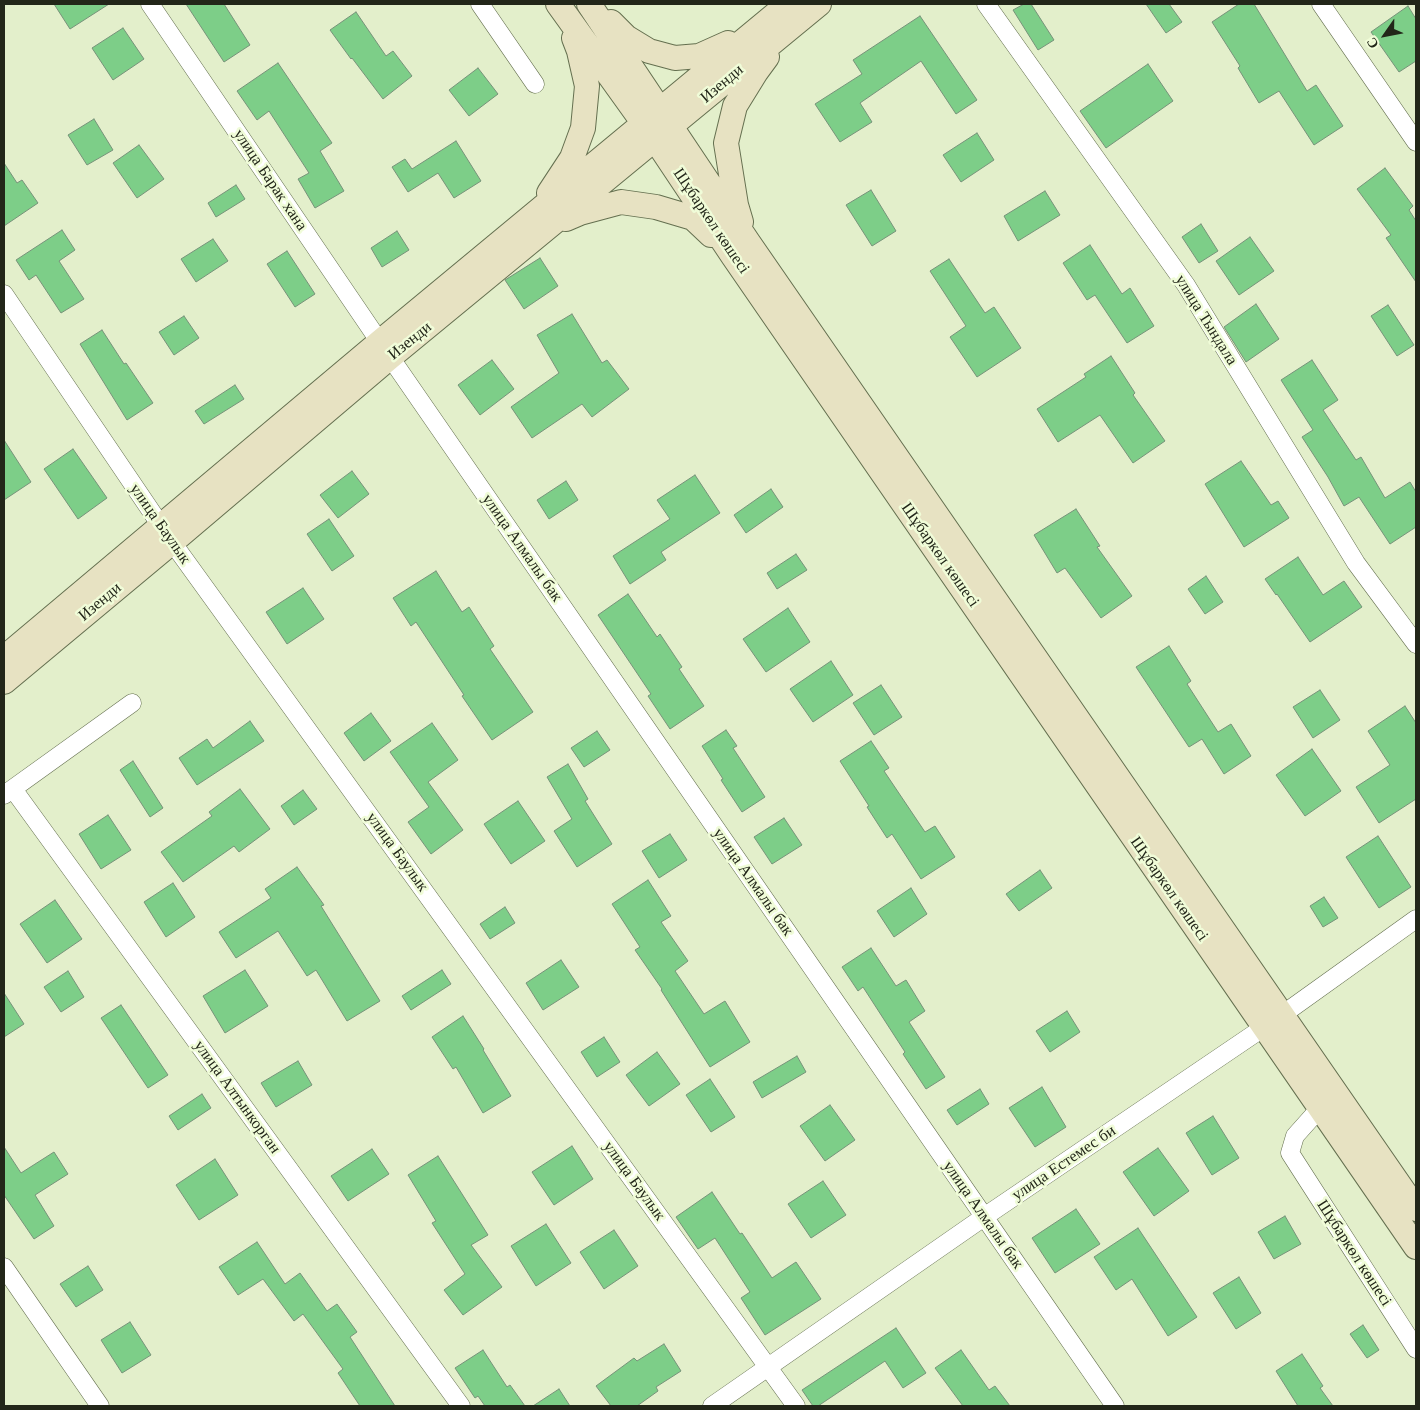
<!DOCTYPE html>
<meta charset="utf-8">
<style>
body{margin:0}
#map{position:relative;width:1420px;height:1410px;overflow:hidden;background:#e3efcb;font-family:"Libre Baskerville",serif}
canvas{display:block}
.frame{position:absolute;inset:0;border:5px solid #222619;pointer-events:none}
.north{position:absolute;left:1360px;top:10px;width:50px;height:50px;-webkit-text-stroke:4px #f0fcd8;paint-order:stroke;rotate:237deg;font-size:14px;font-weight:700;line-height:20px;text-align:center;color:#222619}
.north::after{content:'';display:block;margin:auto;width:18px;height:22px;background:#222619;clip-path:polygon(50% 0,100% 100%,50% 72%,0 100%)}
</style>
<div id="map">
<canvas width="1420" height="1410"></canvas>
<div class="frame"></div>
<div class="north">С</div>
</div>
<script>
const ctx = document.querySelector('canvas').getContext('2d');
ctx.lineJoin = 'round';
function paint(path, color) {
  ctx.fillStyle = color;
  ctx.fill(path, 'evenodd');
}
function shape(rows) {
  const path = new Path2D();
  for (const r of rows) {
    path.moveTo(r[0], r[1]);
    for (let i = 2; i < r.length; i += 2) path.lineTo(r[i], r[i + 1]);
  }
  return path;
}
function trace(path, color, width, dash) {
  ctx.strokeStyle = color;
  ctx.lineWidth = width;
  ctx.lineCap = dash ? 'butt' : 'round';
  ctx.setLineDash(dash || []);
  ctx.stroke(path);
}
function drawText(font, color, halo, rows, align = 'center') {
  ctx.font = font + ' "Libre Baskerville",serif';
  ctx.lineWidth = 5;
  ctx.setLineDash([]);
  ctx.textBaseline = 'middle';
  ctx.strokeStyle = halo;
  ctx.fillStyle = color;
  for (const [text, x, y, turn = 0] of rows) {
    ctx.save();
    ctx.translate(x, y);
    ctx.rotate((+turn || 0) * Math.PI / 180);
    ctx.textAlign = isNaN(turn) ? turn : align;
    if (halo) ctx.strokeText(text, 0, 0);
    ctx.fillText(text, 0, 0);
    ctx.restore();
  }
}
const building = shape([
 [54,4,109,4,70,29,54,4],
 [186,4,224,4,250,45,224,62,186,4],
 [1024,4,1031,4,1054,40,1038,50,1013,10,1024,4],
 [1146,4,1169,4,1182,22,1166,33,1146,4],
 [1239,4,1254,4,1307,91,1316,85,1343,126,1314,145,1279,91,1259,103,1238,68,1240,66,1212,22,1239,4],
 [1408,6,1416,19,1416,61,1399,72,1371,32,1408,6],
 [356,12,386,56,393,51,412,76,383,99,352,58,351,59,330,30,356,12],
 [920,16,977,100,956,114,921,61,860,103,872,122,840,142,815,104,862,74,853,60,920,16],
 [123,28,144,59,113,80,92,48,123,28],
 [278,63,332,143,320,151,344,191,315,208,298,179,309,173,269,111,257,120,237,91,278,63],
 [1148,64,1173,101,1106,148,1080,111,1148,64],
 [478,68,498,94,469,116,449,90,478,68],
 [94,119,113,150,87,165,68,135,94,119],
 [977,133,994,160,961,182,943,155,977,133],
 [456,141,481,181,454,198,438,173,408,192,392,167,405,159,412,169,456,141],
 [139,145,164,179,137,198,113,163,139,145],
 [4,163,17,183,22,180,38,203,4,226,4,163],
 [1385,168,1413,206,1409,210,1416,221,1416,282,1386,238,1391,235,1357,189,1385,168],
 [236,185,245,199,216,217,208,203,236,185],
 [871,190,896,231,872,246,846,205,871,190],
 [1045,191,1060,215,1018,241,1004,216,1045,191],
 [1201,224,1218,251,1199,263,1182,237,1201,224],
 [62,230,75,250,59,261,84,299,61,313,36,275,29,280,16,260,62,230],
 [397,231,409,250,382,267,371,248,397,231],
 [1250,237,1274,271,1239,295,1216,261,1250,237],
 [213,239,228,261,196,282,181,259,213,239],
 [1090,245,1122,294,1130,288,1154,326,1127,343,1095,295,1087,300,1063,263,1090,245],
 [287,251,315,294,295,307,267,264,287,251],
 [540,258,558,286,524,309,505,280,540,258],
 [949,259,985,313,994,307,1021,348,977,377,950,337,966,326,930,271,949,259],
 [1256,304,1279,339,1246,362,1224,327,1256,304],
 [1388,305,1414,345,1397,356,1371,316,1388,305],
 [572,314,602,363,607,360,629,389,592,417,582,404,532,438,511,407,559,373,537,335,572,314],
 [184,316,199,338,174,355,159,332,184,316],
 [102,330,124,364,126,363,153,403,127,420,80,344,102,330],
 [1111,356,1135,393,1133,395,1165,441,1133,463,1100,415,1058,442,1037,409,1086,377,1084,374,1111,356],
 [492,360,514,389,480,415,458,385,492,360],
 [1312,360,1338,400,1323,410,1356,460,1361,457,1385,498,1410,482,1416,492,1416,527,1390,544,1359,497,1344,506,1328,477,1302,437,1313,430,1281,380,1312,360],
 [235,385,244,399,204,424,195,411,235,385],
 [4,440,31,482,4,500,4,440],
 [73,449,107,498,78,519,44,469,73,449],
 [1241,461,1271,505,1278,501,1289,518,1244,547,1205,484,1241,461],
 [352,471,369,494,338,518,320,495,352,471],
 [695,475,720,513,661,552,666,560,630,584,613,556,670,519,657,500,695,475],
 [566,481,578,500,549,519,537,500,566,481],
 [771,489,783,507,746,533,734,515,771,489],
 [1076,509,1100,546,1097,547,1132,596,1101,618,1065,568,1057,573,1034,535,1076,509],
 [329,519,354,556,332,571,307,534,329,519],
 [796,554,807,570,777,589,767,573,796,554],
 [1298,557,1323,595,1344,581,1362,607,1310,642,1277,594,1276,595,1265,579,1298,557],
 [436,571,462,612,469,607,494,646,490,649,533,712,492,740,462,696,464,695,416,622,411,626,393,598,436,571],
 [1206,576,1223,602,1205,614,1188,589,1206,576],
 [303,588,324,619,287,644,266,612,303,588],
 [628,594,657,637,660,634,682,667,679,669,704,706,670,729,648,696,651,694,598,615,628,594],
 [788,608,810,642,766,672,743,639,788,608],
 [1169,646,1191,681,1187,684,1218,732,1231,724,1251,756,1224,774,1202,739,1189,747,1136,667,1169,646],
 [831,661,853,695,813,722,790,689,831,661],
 [881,685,902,717,874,735,853,703,881,685],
 [1320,690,1340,720,1313,738,1293,707,1320,690],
 [1405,706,1416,723,1416,799,1379,823,1356,787,1390,765,1368,731,1405,706],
 [371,713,391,741,364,761,344,733,371,713],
 [250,721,264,741,197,785,179,758,207,739,213,748,250,721],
 [432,723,458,760,428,782,463,830,431,854,408,822,429,807,390,752,432,723],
 [726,730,737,746,733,748,765,797,742,812,721,780,723,779,702,746,726,730],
 [597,731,610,750,584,767,571,748,597,731],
 [871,741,889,768,884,771,925,832,935,826,955,857,921,879,892,834,887,838,867,807,869,806,840,761,871,741],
 [1312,749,1341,791,1305,816,1276,775,1312,749],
 [133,761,163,808,150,817,120,770,133,761],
 [568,764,588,799,585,801,612,844,577,867,554,831,572,819,547,777,568,764],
 [240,789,270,829,239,852,234,846,183,882,161,852,212,816,209,812,240,789],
 [303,790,317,809,294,825,281,806,303,790],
 [518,801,545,841,511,864,484,824,518,801],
 [108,815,131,850,101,869,79,834,108,815],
 [784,818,802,845,772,864,754,837,784,818],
 [670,834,687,860,659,878,642,851,670,834],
 [1378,836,1411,887,1379,908,1346,857,1378,836],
 [297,867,324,905,321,906,380,1001,347,1021,316,970,307,976,278,931,236,958,219,932,271,898,265,889,297,867],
 [1040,870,1052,888,1019,911,1006,894,1040,870],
 [648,880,671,916,661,922,688,961,675,971,704,1014,725,1001,750,1042,710,1067,661,990,662,989,635,950,640,947,612,904,648,880],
 [173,883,195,917,166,937,144,902,173,883],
 [911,888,927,914,894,937,877,911,911,888],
 [1324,897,1338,918,1323,927,1310,906,1324,897],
 [55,900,82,939,47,963,20,924,55,900],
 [505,907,515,923,490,939,480,924,505,907],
 [871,948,896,986,906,980,925,1011,909,1022,945,1077,926,1089,903,1054,905,1052,863,987,858,991,842,967,871,948],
 [561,960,579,987,543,1010,526,983,561,960],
 [245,970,268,1006,225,1033,203,996,245,970],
 [442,970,451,984,411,1010,402,996,442,970],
 [68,971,84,997,61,1012,44,987,68,971],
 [4,993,24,1024,4,1037,4,993],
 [121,1005,168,1075,148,1088,101,1018,121,1005],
 [1067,1011,1080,1032,1050,1052,1036,1031,1067,1011],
 [463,1016,484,1049,483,1050,511,1096,483,1113,456,1067,453,1069,432,1037,463,1016],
 [604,1037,620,1062,597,1077,581,1052,604,1037],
 [657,1052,680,1084,649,1106,626,1075,657,1052],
 [797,1056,806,1072,762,1098,753,1082,797,1056],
 [298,1061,312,1085,276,1107,261,1083,298,1061],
 [710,1079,735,1117,711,1132,686,1095,710,1079],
 [1042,1087,1066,1127,1035,1147,1009,1108,1042,1087],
 [980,1089,989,1104,957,1125,947,1110,980,1089],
 [202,1094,211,1108,178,1130,169,1116,202,1094],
 [830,1105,855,1140,825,1161,800,1126,830,1105],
 [1213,1116,1239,1158,1212,1175,1186,1133,1213,1116],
 [572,1146,593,1179,554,1205,532,1172,572,1146],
 [4,1147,21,1173,54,1152,68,1174,35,1195,54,1226,34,1239,4,1195,4,1147],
 [1158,1148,1189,1191,1154,1216,1123,1172,1158,1148],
 [372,1149,389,1174,348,1201,331,1176,372,1149],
 [438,1156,488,1235,471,1245,502,1287,463,1315,444,1290,465,1274,432,1223,436,1221,408,1175,438,1156],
 [215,1159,238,1195,199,1220,176,1185,215,1159],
 [823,1181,846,1215,811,1238,788,1204,823,1181],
 [712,1192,740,1234,742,1233,772,1278,796,1262,821,1299,765,1335,741,1298,750,1292,715,1238,698,1249,676,1217,712,1192],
 [1076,1209,1100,1244,1055,1273,1032,1238,1076,1209],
 [1285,1216,1301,1244,1274,1259,1258,1232,1285,1216],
 [546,1224,571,1263,536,1286,511,1246,546,1224],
 [1138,1228,1197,1317,1168,1336,1132,1279,1116,1290,1094,1257,1138,1228],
 [614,1230,638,1266,604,1289,580,1252,614,1230],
 [257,1242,285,1284,300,1273,327,1311,337,1304,357,1332,350,1337,395,1406,360,1406,338,1373,343,1369,303,1314,294,1321,263,1279,238,1295,219,1267,257,1242],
 [88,1266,103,1290,76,1307,60,1284,88,1266],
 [1239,1277,1261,1313,1236,1329,1213,1293,1239,1277],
 [130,1322,151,1355,122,1373,101,1340,130,1322],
 [1363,1325,1379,1350,1367,1358,1350,1334,1363,1325],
 [896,1328,926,1373,903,1388,885,1361,818,1406,813,1406,802,1390,896,1328],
 [664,1344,681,1371,656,1387,658,1391,637,1406,611,1406,596,1386,634,1358,637,1361,664,1344],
 [483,1350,507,1387,510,1385,525,1406,485,1406,478,1396,475,1398,455,1368,483,1350],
 [961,1350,989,1390,995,1386,1010,1406,963,1406,935,1368,961,1350],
 [1302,1354,1323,1386,1320,1388,1333,1406,1298,1406,1276,1371,1302,1354],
 [559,1389,570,1406,533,1406,559,1389]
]);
paint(building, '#7dce88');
trace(building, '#769279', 1);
const street = shape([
 [150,4,390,357,1115,1406],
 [480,4,535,84],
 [986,4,1186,285,1356,563,1416,644],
 [1321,4,1416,142],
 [4,294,172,542,796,1406],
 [13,789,461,1406],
 [4,795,132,703],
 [1320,1108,1295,1136,1290,1153,1416,1349],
 [4,1267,100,1406],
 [712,1406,984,1217,1282,1015,1416,919]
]);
const secondary = shape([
 [558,4,655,139,733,256,1416,1247],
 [589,4,748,242,1416,1209],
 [611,22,626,37,649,51,675,58,699,56,728,43],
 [549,193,572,158,583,128,587,86,579,51,574,38],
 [566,219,580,213,621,202,656,207,693,218,711,235],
 [741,222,736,205,726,143,735,106,756,72,767,57],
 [4,658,380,342,788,4],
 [4,682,172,542,390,357,819,4]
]);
trace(street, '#646f4f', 19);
trace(secondary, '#646f4f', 26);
trace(street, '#fff', 18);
trace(secondary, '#e7e2c2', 24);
drawText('16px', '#222619', '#f0fcd8', [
 ["Изенди",722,84,-40],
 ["улица Барак хана",270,180,56],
 ["Шұбаркөл көшесі",711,221,56],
 ["улица Тындала",1206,320,58],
 ["Изенди",410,341,-39],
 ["улица Баулык",160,524,55],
 ["улица Алмалы бак",522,548,55],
 ["Шұбаркөл көшесі",940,555,55],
 ["Изенди",100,602,-40],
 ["улица Баулык",397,852,54],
 ["улица Алмалы бак",753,882,55],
 ["Шұбаркөл көшесі",1169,889,55],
 ["улица Алтынкорган",237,1097,54],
 ["улица Естемес би",1064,1163,-34],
 ["улица Баулык",634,1181,54],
 ["улица Алмалы бак",983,1215,55],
 ["Шұбаркөл көшесі",1354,1253,57]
]);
</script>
